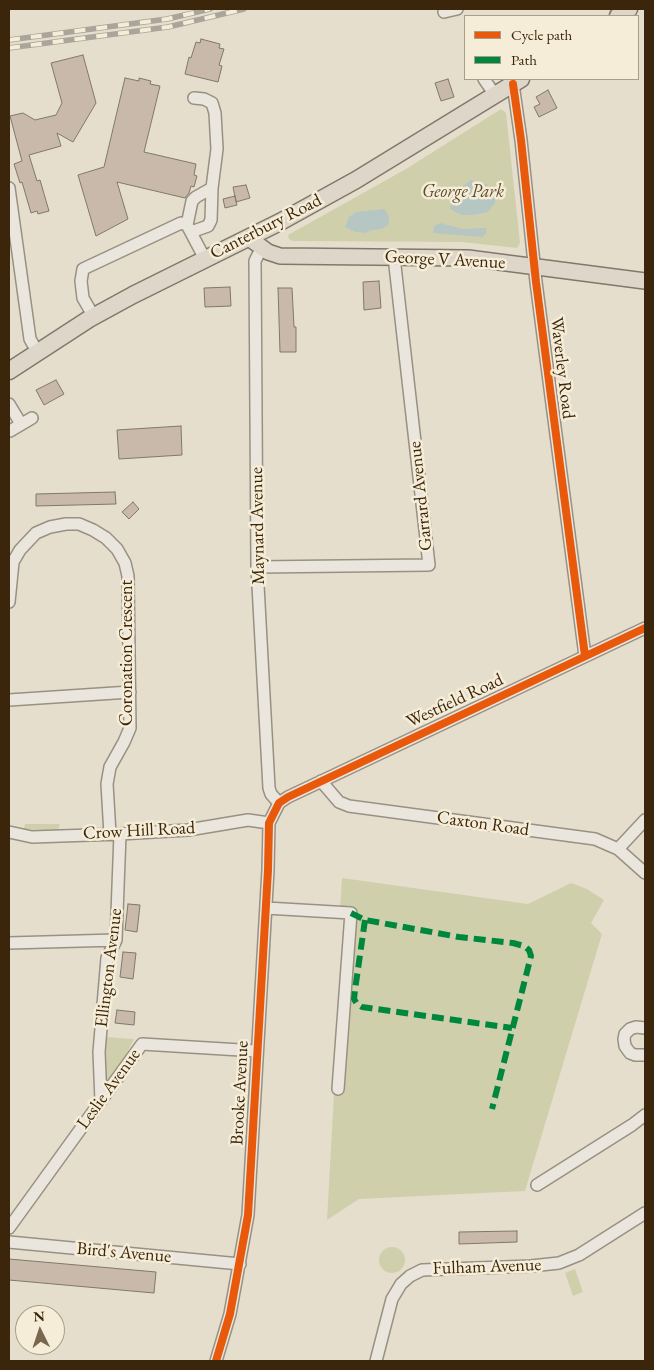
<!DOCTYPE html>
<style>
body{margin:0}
#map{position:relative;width:654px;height:1370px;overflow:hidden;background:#e6decc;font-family:"EB Garamond",serif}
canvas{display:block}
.frame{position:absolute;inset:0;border:10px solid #3c260b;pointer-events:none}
.legend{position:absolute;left:464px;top:15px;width:175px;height:65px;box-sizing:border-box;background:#f5edd7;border:1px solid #ab9d85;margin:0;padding:6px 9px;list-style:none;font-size:15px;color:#3c260b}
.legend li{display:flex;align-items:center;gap:10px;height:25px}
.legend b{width:25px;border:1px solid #ab9d85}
.north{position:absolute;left:15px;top:1305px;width:50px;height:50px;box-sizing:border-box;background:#f5edd7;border:1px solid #ab9d85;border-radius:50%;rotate:356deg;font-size:14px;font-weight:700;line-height:20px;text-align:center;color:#3c260b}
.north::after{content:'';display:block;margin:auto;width:18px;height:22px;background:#78664f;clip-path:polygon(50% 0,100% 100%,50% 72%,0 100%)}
</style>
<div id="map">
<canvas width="654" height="1370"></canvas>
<div class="frame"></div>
<ul class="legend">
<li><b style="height:6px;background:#e8590c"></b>Cycle path</li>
<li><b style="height:6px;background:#00873e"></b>Path</li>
</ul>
<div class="north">N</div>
</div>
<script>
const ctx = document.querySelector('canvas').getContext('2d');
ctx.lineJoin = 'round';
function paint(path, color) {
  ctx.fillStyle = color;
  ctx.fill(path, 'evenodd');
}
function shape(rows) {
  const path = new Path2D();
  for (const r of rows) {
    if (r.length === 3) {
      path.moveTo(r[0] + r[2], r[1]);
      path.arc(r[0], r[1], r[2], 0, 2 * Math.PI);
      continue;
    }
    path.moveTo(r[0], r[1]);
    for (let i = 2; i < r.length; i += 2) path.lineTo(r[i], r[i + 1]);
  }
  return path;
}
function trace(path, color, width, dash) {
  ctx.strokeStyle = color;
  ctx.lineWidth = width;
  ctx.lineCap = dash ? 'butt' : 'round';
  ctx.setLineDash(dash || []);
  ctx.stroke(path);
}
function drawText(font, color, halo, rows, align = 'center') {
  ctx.font = font + ' "EB Garamond",serif';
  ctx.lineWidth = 5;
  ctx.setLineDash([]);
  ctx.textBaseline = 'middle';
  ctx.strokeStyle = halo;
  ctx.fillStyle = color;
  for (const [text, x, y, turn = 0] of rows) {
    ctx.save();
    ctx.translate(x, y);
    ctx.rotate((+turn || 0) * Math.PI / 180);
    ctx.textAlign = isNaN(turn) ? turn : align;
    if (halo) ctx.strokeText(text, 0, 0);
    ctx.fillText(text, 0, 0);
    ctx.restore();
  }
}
paint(shape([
 [501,109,506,113,520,243,517,248,462,242,293,241,289,239,288,235,406,169],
 [25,824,60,824,58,830,41,830,24,829],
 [342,878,528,904,571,883,587,889,604,900,591,923,602,934,525,1191,359,1199,327,1220,334,1094,341,1090,358,912,340,910],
 [105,1037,134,1039,121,1065,106,1082],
 [392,1260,13],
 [575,1269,583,1292,573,1296,565,1273]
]), '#cfcfac');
paint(shape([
 [471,180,486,184,496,192,495,203,488,212,473,215,462,215,450,209,452,195],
 [384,209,389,216,389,224,382,229,372,230,365,233,356,232,345,227,349,217,356,212],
 [440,223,462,229,486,228,486,233,483,237,433,233,434,226]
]), '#b6c6c3');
const building = shape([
 [201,39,220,44,219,48,224,49,219,65,222,66,218,82,185,74,189,57,191,58,196,42,200,43,201,39],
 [83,55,96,103,73,142,57,133,61,146,29,155,37,181,40,180,49,211,38,214,37,211,31,213,22,182,20,183,14,164,22,161,10,116,23,113,35,120,56,115,62,103,51,63,83,55],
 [125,78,139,81,139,78,151,81,150,84,160,86,144,152,196,164,194,175,197,176,194,187,191,186,189,193,185,198,117,182,128,219,96,236,78,175,104,167,125,78],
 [448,79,454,97,441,101,435,83,448,79],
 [548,90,557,108,539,117,534,107,540,104,536,97,548,90],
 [246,185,250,198,236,202,233,187,246,185],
 [235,196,237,205,225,208,223,199,235,196],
 [379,281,381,308,364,310,363,282,379,281],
 [230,287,231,306,205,307,204,288,230,287],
 [278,288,292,288,294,327,296,327,296,352,280,352,278,288],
 [56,380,64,394,44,405,36,390,56,380],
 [181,426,182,455,119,459,117,430,181,426],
 [115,492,116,504,36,506,36,494,115,492],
 [133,502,139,509,129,519,122,512,133,502],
 [128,904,140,905,137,932,125,930,128,904],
 [123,952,136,953,133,979,120,977,123,952],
 [117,1010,135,1012,134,1025,115,1023,117,1010],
 [517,1231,517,1242,459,1244,459,1232,517,1231],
 [9,1259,156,1272,154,1293,9,1280,9,1259]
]);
paint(building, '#c9b9aa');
trace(building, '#80786b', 1);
const minor = shape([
 [444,12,457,9],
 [484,79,495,95],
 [513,84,521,140,536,282,585,656],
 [9,188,30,339,38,353],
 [187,225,192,201,196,197,212,188],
 [191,232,208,226,211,220,212,188,217,149,215,113,212,103,204,99,194,98],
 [262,247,255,261,257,567,269,788,271,794,279,803],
 [94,317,83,298,81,281,83,269,181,223,187,225,205,259],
 [9,404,21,424],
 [10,431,32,418],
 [257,567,429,565,394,257],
 [9,602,13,562,20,550,36,533,50,527,66,524,79,524,93,530,106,538,117,549,125,563,128,576,130,728,124,742,110,767,107,784,110,834],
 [9,700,130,692],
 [321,781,339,802,349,806,595,839,618,849,645,873],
 [9,832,32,837,120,834,188,830,248,820,269,823],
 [618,849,645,820],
 [266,908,351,913,338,1089],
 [9,943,116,940],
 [645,1028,636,1027,630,1029,625,1034,624,1039,625,1046,630,1053,635,1055,645,1055],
 [101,1101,99,1052,107,958,116,940,120,834],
 [537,1185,632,1125,645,1115],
 [9,1228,142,1044,257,1051],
 [9,1242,240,1264],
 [216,1361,230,1314,248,1215,268,870,269,823,279,803,288,797,645,628],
 [376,1361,392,1299,401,1284,410,1276,422,1270,531,1266,559,1263,579,1255,645,1213]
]);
const major = shape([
 [249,238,268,252,280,256,468,258,645,281]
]);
const highway = shape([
 [618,16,629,9],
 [9,371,89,319,133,295,280,222,356,180,521,79]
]);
trace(minor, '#989183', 14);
trace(major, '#80786b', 18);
trace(highway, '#80786b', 19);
trace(minor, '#eae6de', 11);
trace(major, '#ded6c9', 15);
trace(highway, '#ded6c9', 16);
const rail = shape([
 [9,40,167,19,210,9],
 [9,48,168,27,244,9]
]);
trace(rail, '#aaa49a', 5.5);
trace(rail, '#f5edd7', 4, [11]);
trace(shape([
 [351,913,365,920,459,937,513,943,524,946,529,950,531,956,492,1109],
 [365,920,355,990,354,999,357,1004,362,1007,512,1028]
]), '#00873e', 6, [12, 6]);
trace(shape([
 [513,84,521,140,536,282,585,656],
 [216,1361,230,1314,248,1215,268,870,269,823,279,803,288,797,645,628]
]), '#e8590c', 8);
drawText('italic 18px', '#5c4d2c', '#f5edd7', [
 ["George Park",463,192]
]);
drawText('18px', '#3c260b', '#f5edd7', [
 ["Canterbury Road",266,227,-27],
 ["George V Avenue",445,260,3],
 ["Waverley Road",562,368,83],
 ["Garrard Avenue",421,496,-96],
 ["Maynard Avenue",258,526,-91],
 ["Coronation Crescent",127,653,-90],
 ["Westfield Road",455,701,-25],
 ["Caxton Road",483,824,8],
 ["Crow Hill Road",139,831,-3],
 ["Ellington Avenue",109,968,-83],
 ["Leslie Avenue",109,1089,-54],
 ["Brooke Avenue",240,1093,-87],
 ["Bird's Avenue",124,1253,5],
 ["Fulham Avenue",487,1267,-2]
]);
</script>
